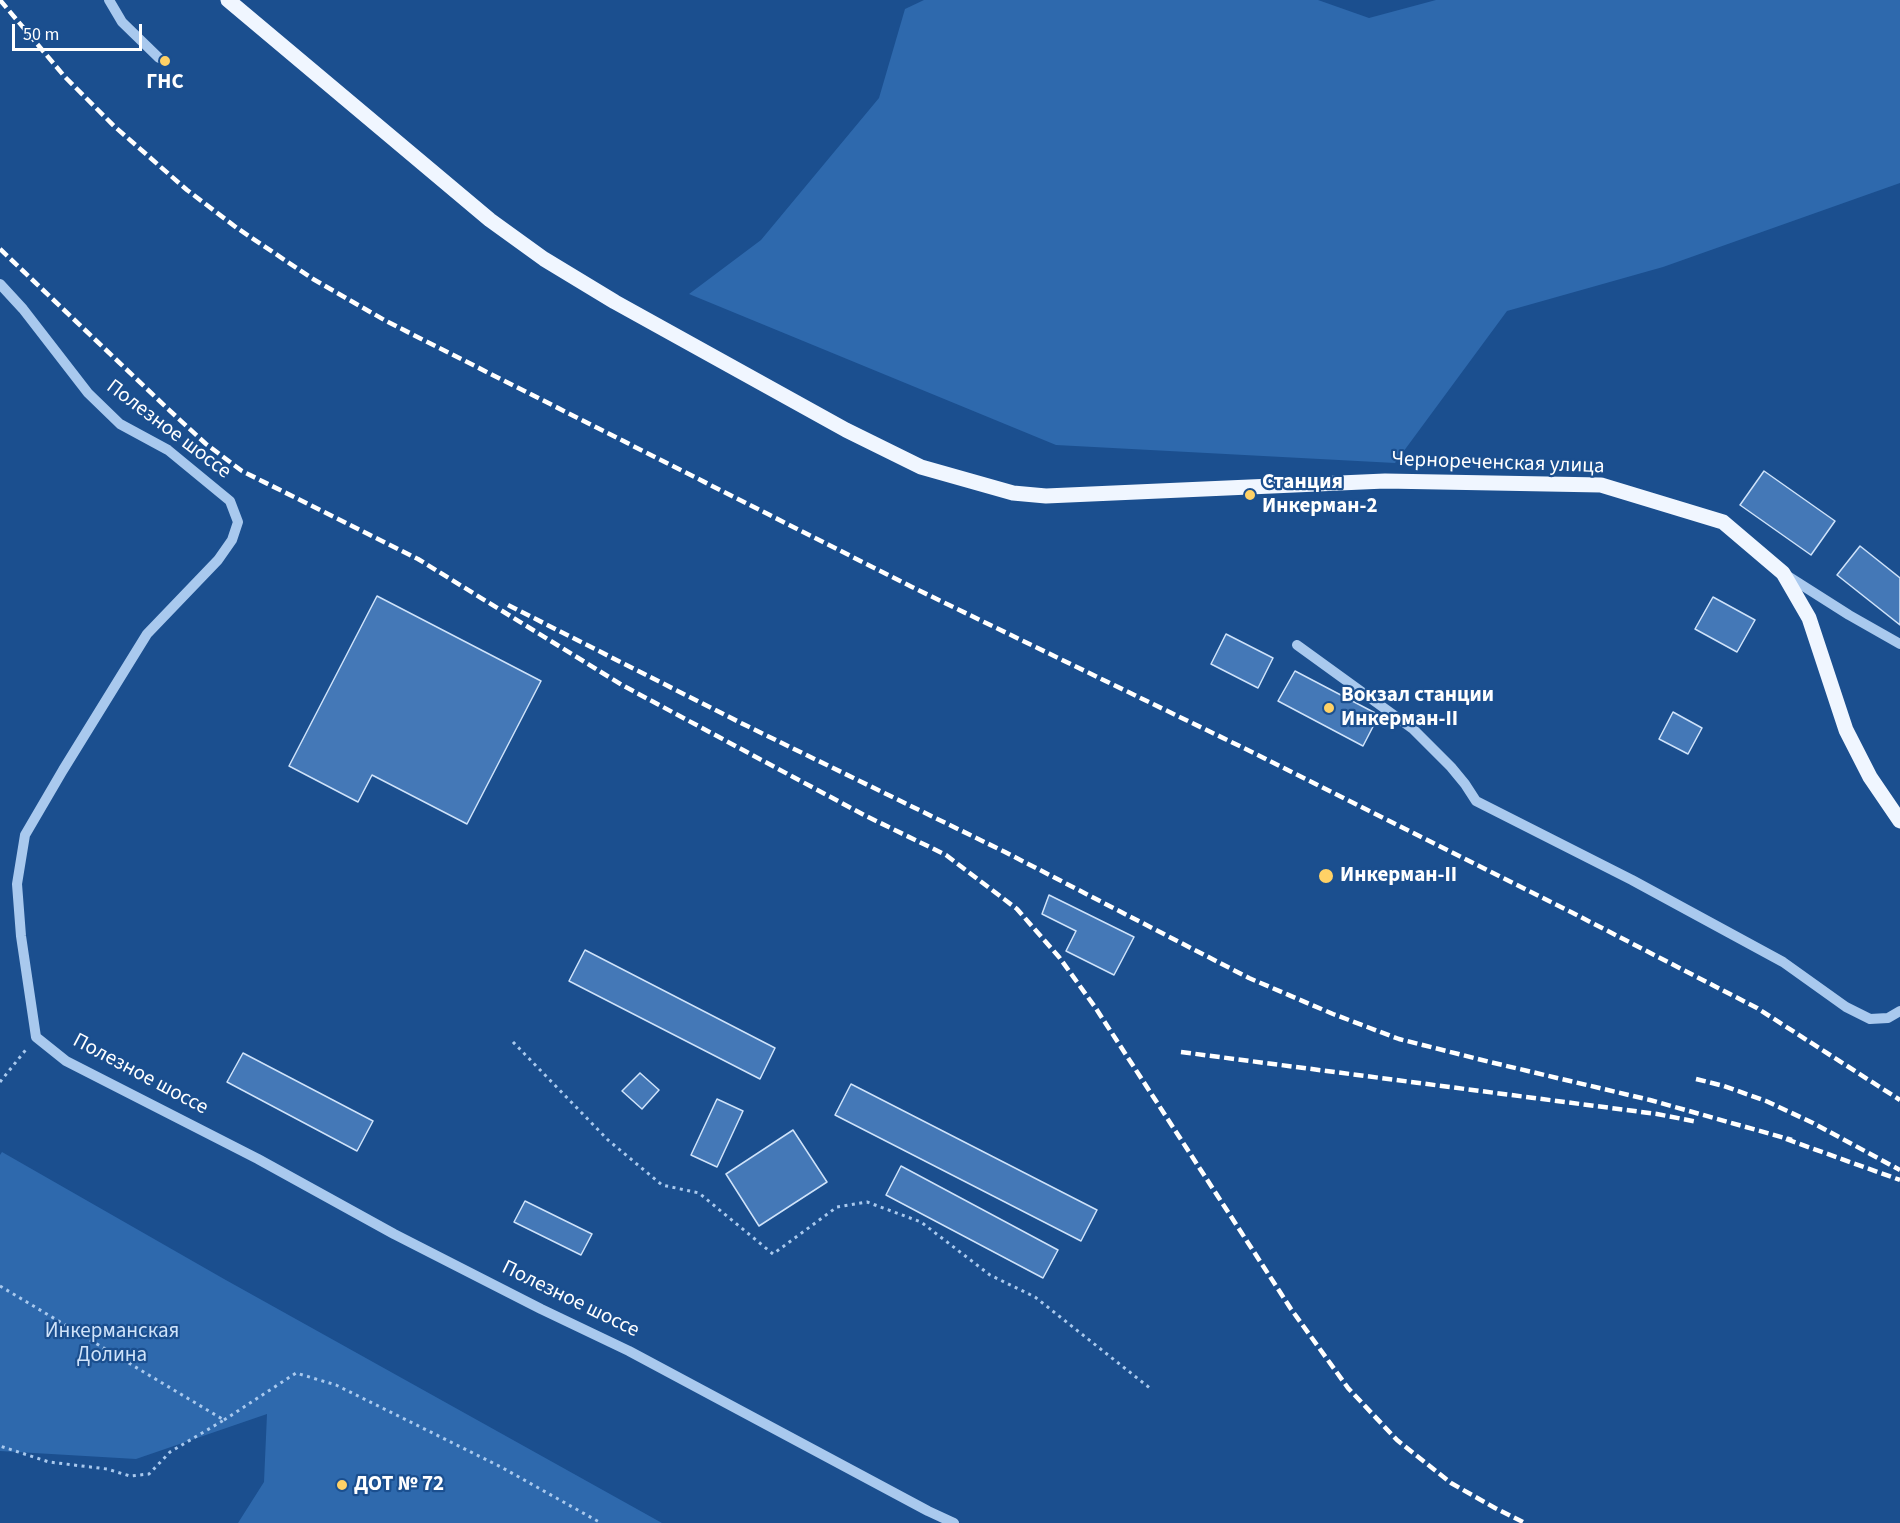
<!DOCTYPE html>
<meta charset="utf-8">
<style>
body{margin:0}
#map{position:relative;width:1900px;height:1523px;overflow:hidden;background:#1b4f8f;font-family:"Source Sans 3",sans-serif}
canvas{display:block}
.scale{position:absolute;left:12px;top:24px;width:130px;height:27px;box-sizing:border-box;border:3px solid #fff;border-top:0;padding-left:8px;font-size:18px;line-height:21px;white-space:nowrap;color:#fff;-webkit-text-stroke:4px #1b4f8f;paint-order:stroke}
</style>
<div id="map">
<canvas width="1900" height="1523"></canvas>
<div class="scale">50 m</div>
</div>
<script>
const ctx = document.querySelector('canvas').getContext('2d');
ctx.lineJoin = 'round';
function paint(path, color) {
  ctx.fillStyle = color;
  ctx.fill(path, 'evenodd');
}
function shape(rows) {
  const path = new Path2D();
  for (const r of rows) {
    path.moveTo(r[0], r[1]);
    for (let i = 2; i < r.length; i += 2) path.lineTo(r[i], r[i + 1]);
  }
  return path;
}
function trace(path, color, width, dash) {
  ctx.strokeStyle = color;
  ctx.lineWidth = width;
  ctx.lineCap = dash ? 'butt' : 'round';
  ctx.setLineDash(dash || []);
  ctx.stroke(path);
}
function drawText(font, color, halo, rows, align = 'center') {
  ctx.font = font + ' "Source Sans 3",sans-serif';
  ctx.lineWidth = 4.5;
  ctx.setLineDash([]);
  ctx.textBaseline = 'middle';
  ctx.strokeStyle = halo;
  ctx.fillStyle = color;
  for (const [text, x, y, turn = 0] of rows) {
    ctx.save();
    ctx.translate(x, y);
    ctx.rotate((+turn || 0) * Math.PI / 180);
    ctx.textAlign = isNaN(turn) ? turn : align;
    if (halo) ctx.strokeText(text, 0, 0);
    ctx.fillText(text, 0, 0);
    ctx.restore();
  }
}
paint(shape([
 [924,0,1318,0,1369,18,1436,0,1900,0,1900,183,1663,267,1507,311,1395,463,1056,445,689,294,761,240,879,98,905,9],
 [2,1152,224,1279,662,1523,238,1523,264,1482,267,1414,136,1459,0,1451,0,1155]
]), '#2e69ad');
const building = shape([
 [1764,471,1835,521,1811,555,1740,505,1764,471],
 [1860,546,1900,578,1900,625,1837,575,1860,546],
 [377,596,541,681,467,824,372,775,358,802,289,766,377,596],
 [1713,597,1755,620,1737,652,1695,629,1713,597],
 [1226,634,1273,658,1258,688,1211,664,1226,634],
 [1295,671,1379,715,1363,746,1278,701,1295,671],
 [1673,712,1702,728,1688,754,1659,739,1673,712],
 [1049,895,1134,937,1114,975,1066,951,1076,931,1042,914,1049,895],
 [585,950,775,1048,760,1079,569,981,585,950],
 [243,1053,373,1121,357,1151,227,1082,243,1053],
 [640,1073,659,1090,642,1109,622,1091,640,1073],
 [851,1084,1097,1210,1081,1241,835,1115,851,1084],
 [717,1099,743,1111,717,1167,691,1155,717,1099],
 [793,1130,827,1182,759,1226,726,1174,793,1130],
 [901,1166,1058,1250,1043,1278,886,1195,901,1166],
 [525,1201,592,1234,581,1255,514,1222,525,1201]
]);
paint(building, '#4478b7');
trace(building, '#cfe3fa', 1.5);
trace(shape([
 [513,1042,608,1140,662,1185,699,1193,773,1254,837,1207,867,1202,921,1222,990,1275,1035,1297,1151,1389],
 [0,1082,28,1047],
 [0,1286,224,1420,170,1452,149,1474,130,1476,107,1469,49,1462,0,1446],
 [224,1420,296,1373,336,1385,501,1467,601,1523]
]), '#a9c9ee', 3, [3, 4.5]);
trace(shape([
 [109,0,122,22,159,58],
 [0,284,23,309,88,393,120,424,168,450,230,501,238,522,232,540,218,560,147,634,63,770,25,835,17,884,21,936,36,1037,66,1061,258,1159,394,1234,541,1309,629,1351,928,1511,954,1523],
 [1786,575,1849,615,1900,644],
 [1297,645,1413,729,1451,767,1465,784,1476,801,1632,880,1783,962,1846,1007,1870,1019,1888,1018,1900,1011]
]), '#a9c9ee', 10);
trace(shape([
 [228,0,490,220,544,259,615,302,846,430,921,467,1013,493,1046,496,1385,481,1601,485,1723,522,1783,573,1809,618,1846,730,1870,777,1900,821]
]), '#f0f6ff', 15);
trace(shape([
 [0,0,65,77,114,126,187,190,237,228,313,279,386,321,912,587,1256,754,1571,912,1757,1008,1900,1100],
 [0,249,168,409,206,444,242,471,418,559,622,685,864,815,946,855,1017,909,1059,957,1095,1007,1291,1309,1348,1388,1397,1440,1451,1483,1495,1508,1525,1523],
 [508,605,743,724,1005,852,1249,978,1333,1014,1399,1039,1490,1062,1650,1100,1792,1140],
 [1181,1052,1657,1114,1698,1122],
 [1696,1079,1724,1086,1766,1101,1813,1123,1900,1170],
 [1786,1139,1900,1180]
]), '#fff', 4.5, [10, 4.5]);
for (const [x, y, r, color] of [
 [165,61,6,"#ffd166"],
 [1250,495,6,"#ffd166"],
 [1329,708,6,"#ffd166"],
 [1326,876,8,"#ffd166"],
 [342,1485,6,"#ffd166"]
]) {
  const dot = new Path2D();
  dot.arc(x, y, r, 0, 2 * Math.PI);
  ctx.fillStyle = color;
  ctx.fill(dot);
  trace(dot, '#1b4f8f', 2);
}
drawText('bold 21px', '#fff', '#1b4f8f', [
 ["ГНС",165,83,"center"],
 ["Станция",1262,483],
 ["Инкерман-2",1262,507],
 ["Вокзал станции",1341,696],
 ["Инкерман-II",1341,720],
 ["Инкерман-II",1340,876],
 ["ДОТ № 72",354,1485]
], 'left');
drawText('21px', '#fff', '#1b4f8f', [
 ["Полезное шоссе",168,430,37],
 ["Чернореченская улица",1498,464,2],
 ["Полезное шоссе",140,1075,28],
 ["Полезное шоссе",570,1300,26]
]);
drawText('21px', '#cfe3fa', '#1b4f8f', [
 ["Инкерманская",112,1332],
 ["Долина",112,1356]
]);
</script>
